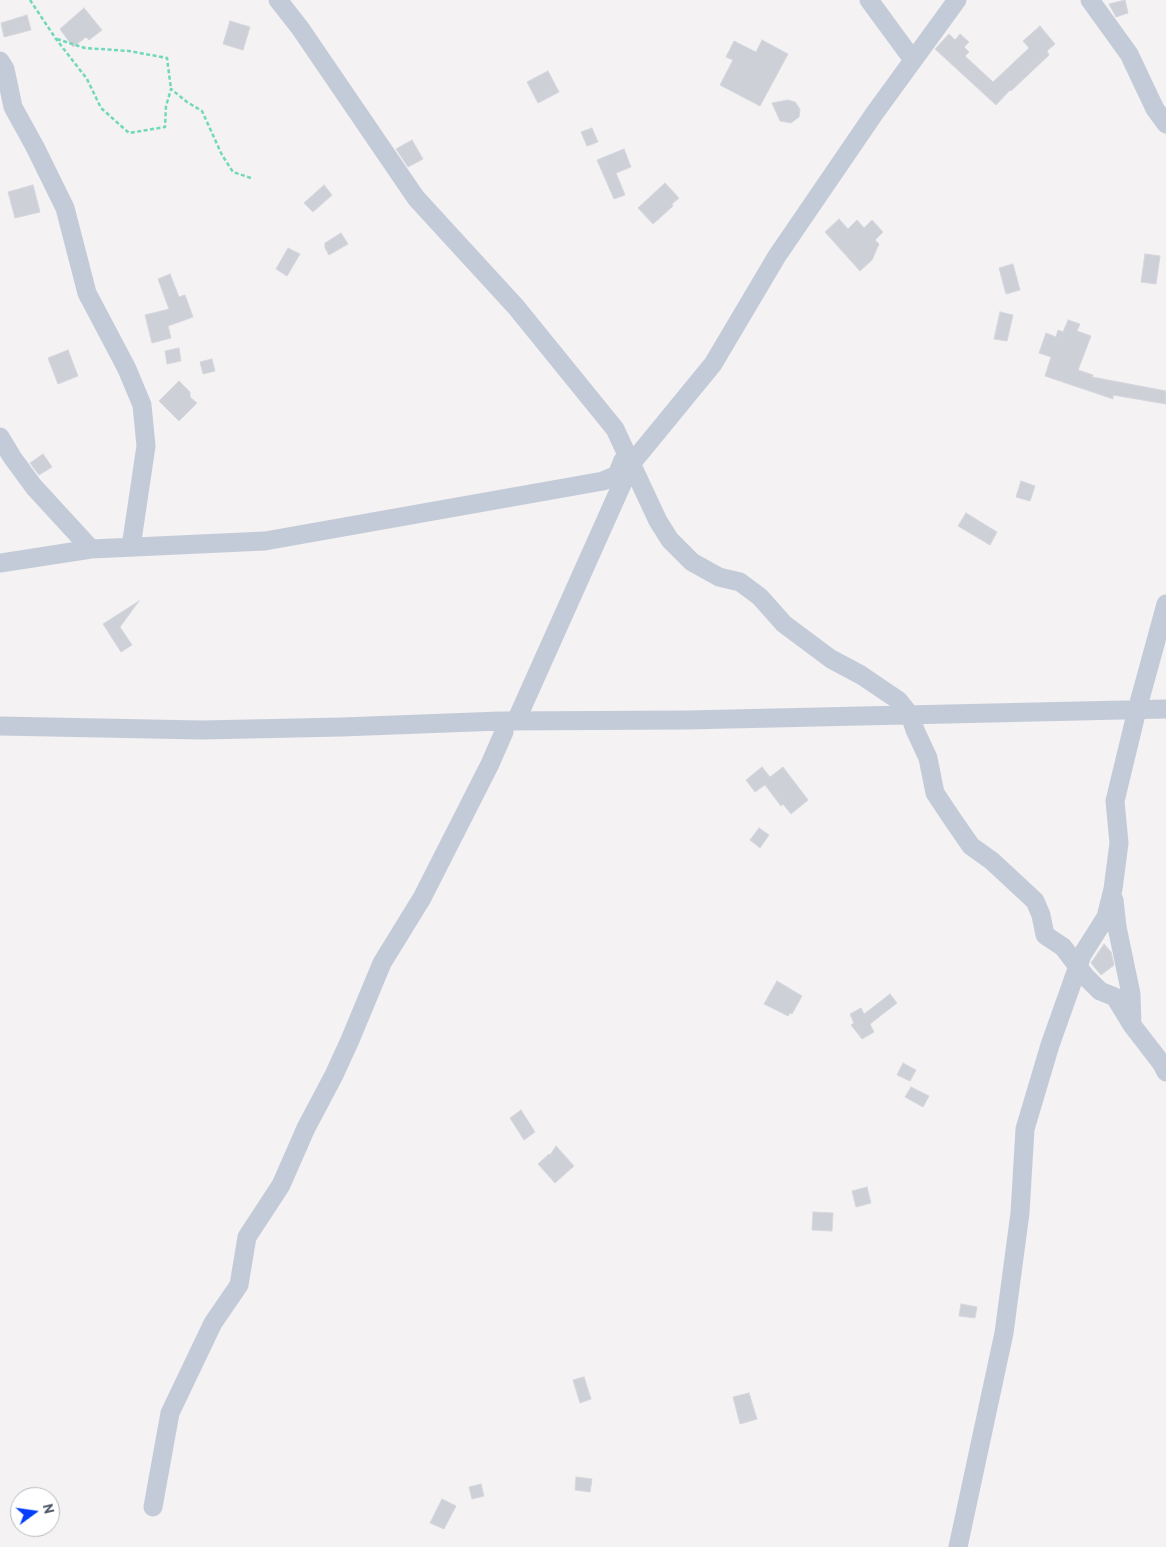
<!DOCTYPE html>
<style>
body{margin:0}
#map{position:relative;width:1166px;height:1547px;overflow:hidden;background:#f4f2f2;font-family:"PT Sans",sans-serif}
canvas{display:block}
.north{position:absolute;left:10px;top:1487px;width:50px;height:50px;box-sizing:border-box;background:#fff;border:1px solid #b5b9c0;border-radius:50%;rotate:76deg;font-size:14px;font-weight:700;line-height:20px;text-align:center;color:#475062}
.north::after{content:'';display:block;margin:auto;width:18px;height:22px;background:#053efb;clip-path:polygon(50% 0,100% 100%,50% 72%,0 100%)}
</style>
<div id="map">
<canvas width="1166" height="1547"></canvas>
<div class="north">N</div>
</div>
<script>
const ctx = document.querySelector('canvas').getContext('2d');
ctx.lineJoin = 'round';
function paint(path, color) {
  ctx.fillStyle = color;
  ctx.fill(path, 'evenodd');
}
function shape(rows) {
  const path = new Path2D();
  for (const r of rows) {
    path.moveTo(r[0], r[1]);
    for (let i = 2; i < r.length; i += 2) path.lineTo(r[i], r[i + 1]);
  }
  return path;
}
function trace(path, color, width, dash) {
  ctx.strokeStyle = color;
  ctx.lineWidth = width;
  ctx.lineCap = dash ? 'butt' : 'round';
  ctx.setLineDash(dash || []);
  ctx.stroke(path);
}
const building = shape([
 [1125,0,1128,13,1116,17,1109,4,1125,0],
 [84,8,102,30,89,40,86,37,73,47,60,29,84,8],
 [27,15,31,30,4,37,1,23,27,15],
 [230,21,250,27,243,50,223,44,230,21],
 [1040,26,1055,44,1047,51,1049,55,1011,91,1010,90,996,105,935,49,949,34,955,40,960,34,969,42,964,47,969,52,965,56,993,82,1029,48,1023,41,1040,26],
 [762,40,788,54,760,106,720,85,733,60,726,57,734,41,756,52,762,40],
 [548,71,559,92,538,103,527,82,548,71],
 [788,100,795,102,800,109,799,117,791,123,780,121,772,103,788,100],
 [592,128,598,142,587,146,581,132,592,128],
 [412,140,423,159,408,167,396,149,412,140],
 [624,149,631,167,616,173,625,195,614,199,597,160,624,149],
 [665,183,679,198,672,204,673,206,653,224,638,208,665,183],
 [33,185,40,212,15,218,8,192,33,185],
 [324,185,332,195,313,212,304,203,324,185],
 [839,219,848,229,857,220,864,228,872,220,883,232,875,240,879,244,872,260,860,271,825,232,839,219],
 [341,233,348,244,329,255,325,248,325,243,341,233],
 [288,248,300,254,287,276,276,269,288,248],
 [1145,254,1160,256,1156,284,1141,282,1145,254],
 [1013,264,1020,290,1006,294,999,268,1013,264],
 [170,274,179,297,185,295,193,317,168,326,171,338,152,343,145,315,169,309,158,279,170,274],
 [1000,312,1013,315,1007,341,994,339,1000,312],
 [1068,320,1080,324,1077,331,1091,336,1078,370,1093,375,1092,377,1166,391,1166,404,1113,395,1113,399,1045,376,1051,357,1039,353,1046,333,1056,337,1058,330,1063,332,1068,320],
 [179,348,181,361,167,364,165,351,179,348],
 [68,350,78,376,58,384,48,358,68,350],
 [212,359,215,371,203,374,200,362,212,359],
 [179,381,190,392,190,397,197,403,179,421,159,401,179,381],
 [43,454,52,467,39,475,30,463,43,454],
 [1021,481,1035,486,1030,501,1016,497,1021,481],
 [966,513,997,532,990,545,958,526,966,513],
 [139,601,120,627,132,645,121,652,103,624,139,601],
 [762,767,770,777,783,767,808,800,791,814,783,804,781,806,765,785,755,792,746,780,762,767],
 [759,828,769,835,760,848,750,840,759,828],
 [1104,944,1111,952,1114,965,1101,975,1091,963,1104,944],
 [777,981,802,996,792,1014,790,1013,788,1016,764,1004,777,981],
 [890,994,897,1003,870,1024,874,1032,862,1039,851,1025,854,1023,850,1014,861,1008,864,1014,890,994],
 [903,1063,916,1070,910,1081,897,1075,903,1063],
 [911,1087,929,1096,923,1107,905,1097,911,1087],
 [521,1110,535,1132,524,1140,510,1118,521,1110],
 [556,1146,574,1166,555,1183,538,1164,549,1154,550,1155,556,1146],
 [867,1187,871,1203,856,1207,852,1191,867,1187],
 [813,1212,833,1213,832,1231,812,1230,813,1212],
 [961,1304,977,1307,975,1318,959,1316,961,1304],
 [584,1377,591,1399,580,1403,573,1380,584,1377],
 [749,1393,757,1419,740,1424,733,1397,749,1393],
 [576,1477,592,1479,590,1492,575,1490,576,1477],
 [481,1484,484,1496,472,1499,469,1487,481,1484],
 [442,1499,456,1506,444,1529,430,1523,442,1499]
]);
paint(building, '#ced0d8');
trace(building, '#d5d6de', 1);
trace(shape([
 [30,0,56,39,87,79,101,108,129,133,165,127,166,106,171,89,187,102,202,111,222,155,233,172,251,178],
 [57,39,85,48,129,51,167,58,171,89]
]), '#71d8ba', 2.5, [4, 2.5]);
trace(shape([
 [278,0,300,28,416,198,516,307,615,429,658,521,670,540,692,562,719,577,740,582,760,597,784,624,831,659,861,675,898,700,910,715,915,730,928,758,935,793,953,820,971,846,992,861,1035,901,1041,915,1045,935,1063,947,1085,976,1100,991,1115,997,1132,1025],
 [869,0,913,60],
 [1090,0,1129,54,1155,109,1166,124],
 [0,61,5,69,13,107,35,147,65,208,87,293,127,369,142,405,146,446,131,547],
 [0,437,12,457,34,487,91,549],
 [0,563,91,549,265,541,603,481,617,475,623,460],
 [516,721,631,464,713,364,777,256,874,114,957,0],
 [0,726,202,730,342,727,500,721,687,720,1166,709],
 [1114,900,1117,927,1131,994,1132,1025,1162,1064,1166,1072],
 [153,1507,170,1413,213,1323,239,1285,247,1237,281,1185,306,1128,334,1075,350,1040,382,963,422,898,490,764,504,732,500,721],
 [958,1547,1004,1333,1020,1213,1025,1129,1050,1045,1082,955,1106,917,1113,889,1119,843,1115,801,1137,710,1166,604]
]), '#c4cbd8', 19);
</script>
